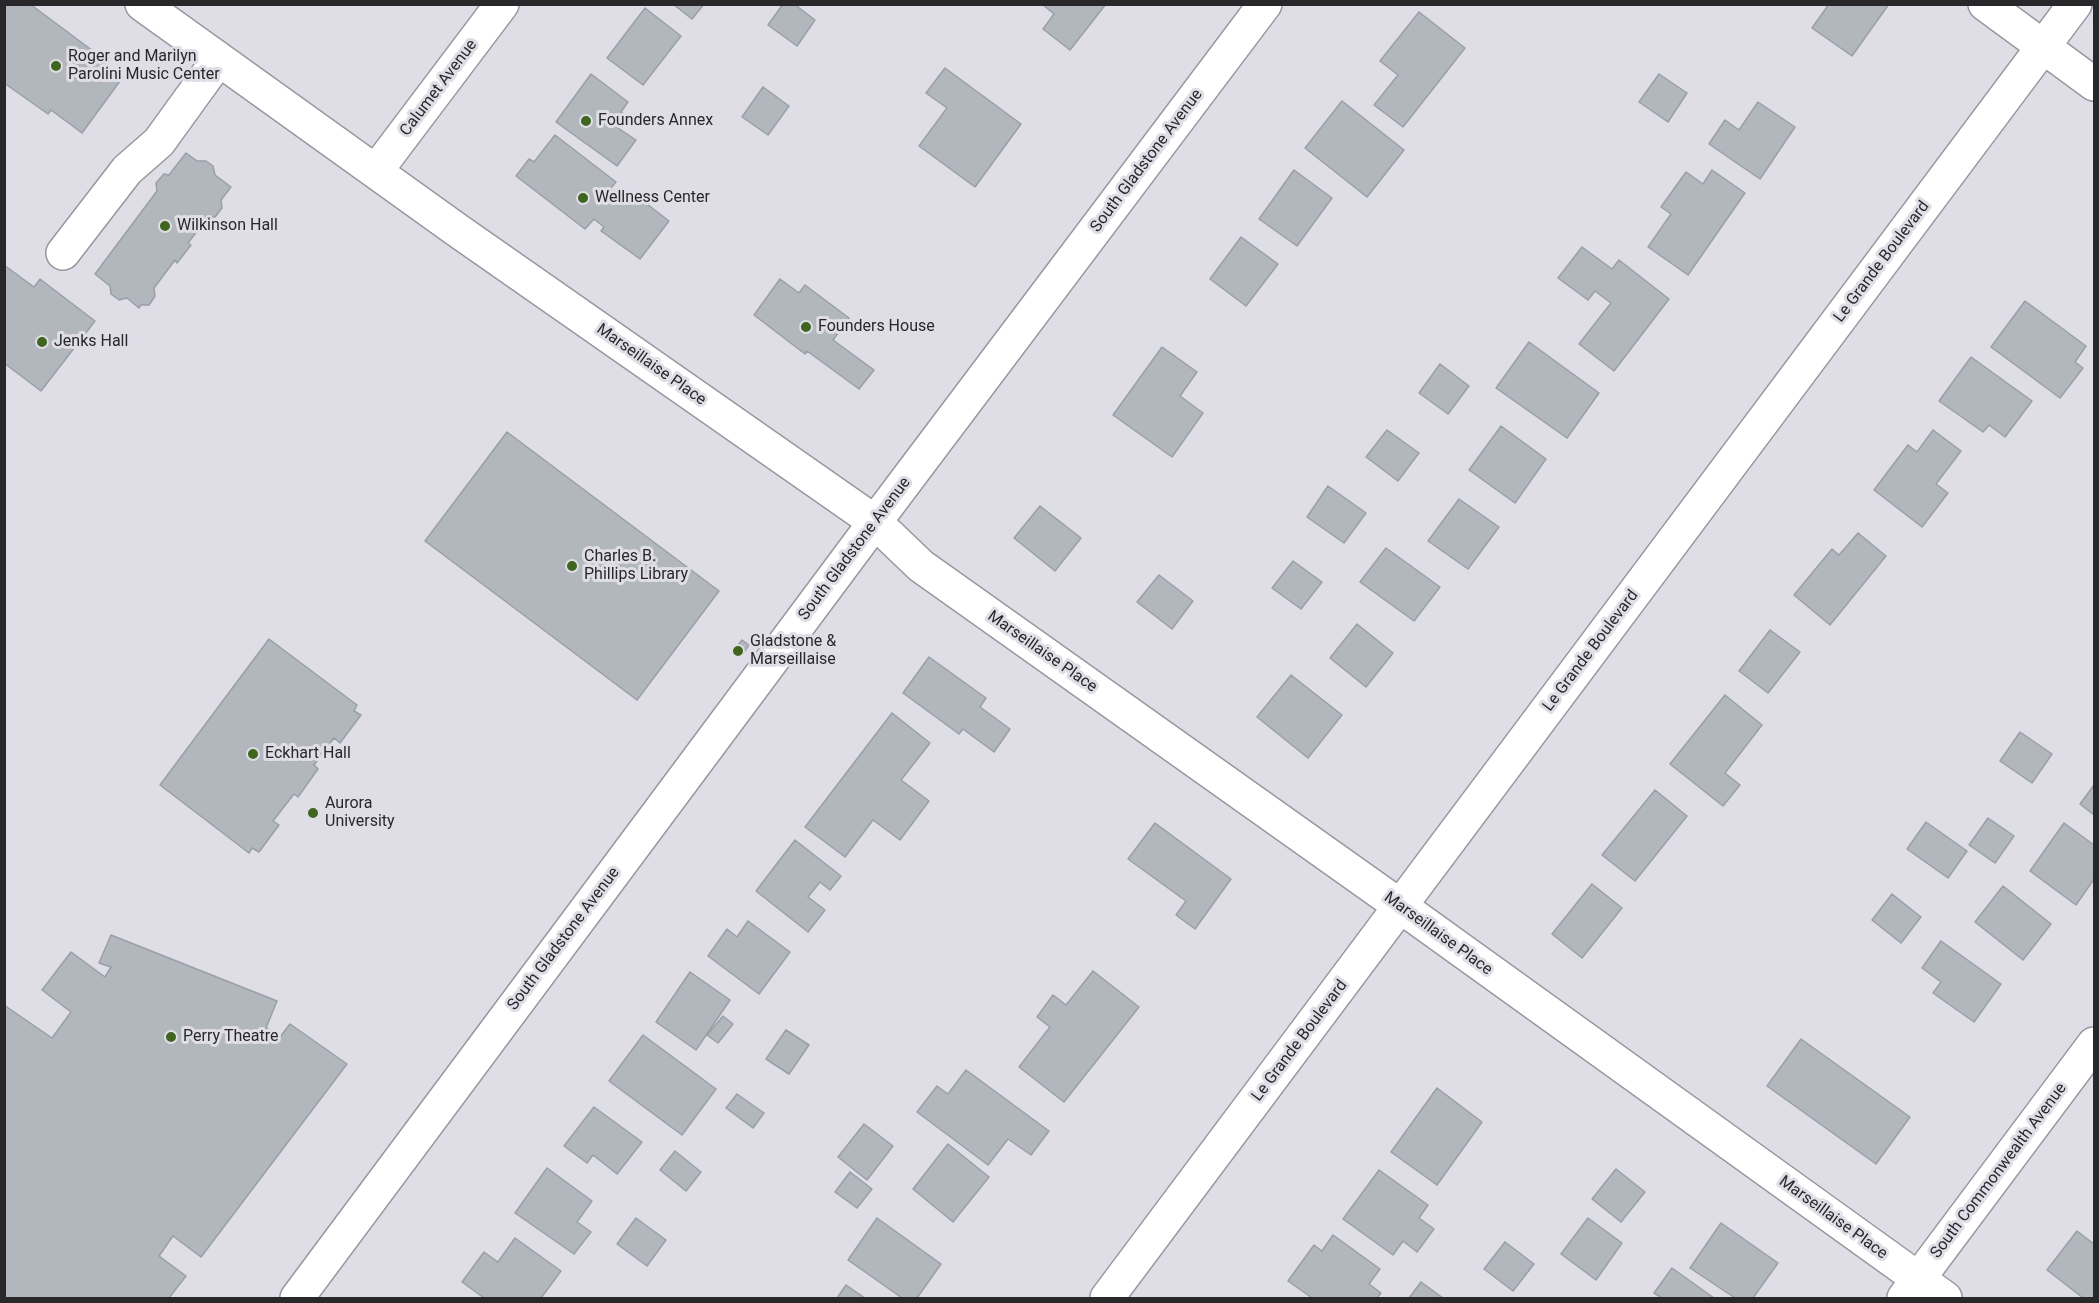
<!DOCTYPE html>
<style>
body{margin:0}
#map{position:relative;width:2099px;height:1303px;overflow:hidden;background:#dfdee7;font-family:Roboto,sans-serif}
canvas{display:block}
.frame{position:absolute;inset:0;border:6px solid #28282b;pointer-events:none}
</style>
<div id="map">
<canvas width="2099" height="1303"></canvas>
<div class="frame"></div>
</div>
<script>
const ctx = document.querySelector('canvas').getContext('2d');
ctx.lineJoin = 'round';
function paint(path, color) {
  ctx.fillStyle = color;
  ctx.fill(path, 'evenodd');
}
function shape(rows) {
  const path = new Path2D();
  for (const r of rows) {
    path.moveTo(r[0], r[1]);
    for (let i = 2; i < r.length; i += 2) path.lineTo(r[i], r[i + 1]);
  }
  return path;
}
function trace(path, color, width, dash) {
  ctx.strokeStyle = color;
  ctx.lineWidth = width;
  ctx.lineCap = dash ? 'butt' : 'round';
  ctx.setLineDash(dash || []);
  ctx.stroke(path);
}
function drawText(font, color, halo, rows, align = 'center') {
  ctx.font = font + ' Roboto,sans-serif';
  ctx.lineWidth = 6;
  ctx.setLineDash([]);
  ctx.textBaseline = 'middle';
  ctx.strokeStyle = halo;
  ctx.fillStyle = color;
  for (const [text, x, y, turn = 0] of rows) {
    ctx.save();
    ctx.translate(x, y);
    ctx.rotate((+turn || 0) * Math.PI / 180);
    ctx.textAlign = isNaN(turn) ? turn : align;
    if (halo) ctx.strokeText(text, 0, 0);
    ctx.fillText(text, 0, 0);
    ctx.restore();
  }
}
const building = shape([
 [4,4,30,4,93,51,91,54,123,77,82,133,51,110,48,114,4,83,4,4],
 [673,4,704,4,692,19,673,4],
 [783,4,794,4,815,20,797,46,768,25,783,4],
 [1042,4,1106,4,1070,50,1043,29,1054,14,1042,4],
 [1829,4,1889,4,1852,56,1812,28,1829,4],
 [645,8,681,36,643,85,607,58,645,8],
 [1419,12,1465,48,1403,127,1374,105,1398,75,1380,61,1419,12],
 [945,68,1021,124,975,187,919,146,947,108,926,93,945,68],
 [591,74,628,102,621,112,625,115,619,122,616,119,612,124,636,140,617,166,556,122,591,74],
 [1659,74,1687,93,1668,122,1639,102,1659,74],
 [763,87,789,106,768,135,742,117,763,87],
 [1342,101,1404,150,1367,197,1305,148,1342,101],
 [1758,102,1795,127,1760,179,1709,144,1725,120,1739,130,1758,102],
 [555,135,616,182,610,189,628,202,634,194,669,221,640,259,601,231,604,227,594,219,585,229,516,176,529,159,534,162,555,135],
 [186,153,197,161,206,161,213,166,215,175,231,187,221,200,222,208,215,217,208,217,188,243,191,245,177,263,175,260,154,288,155,296,149,305,141,305,139,308,127,298,119,300,111,294,110,286,95,274,157,191,156,183,164,174,169,175,186,153],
 [1294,170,1332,198,1297,246,1259,219,1294,170],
 [1712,170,1745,193,1688,275,1648,247,1671,214,1661,207,1686,172,1703,184,1712,170],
 [1241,237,1278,264,1246,306,1210,279,1241,237],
 [1582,247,1612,269,1619,260,1669,299,1614,371,1579,344,1611,303,1595,291,1588,300,1558,278,1582,247],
 [4,265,34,287,40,279,95,321,41,391,4,363,4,265],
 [780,279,799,293,805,285,849,318,833,340,874,370,859,389,807,351,805,354,754,315,780,279],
 [2025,301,2086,346,2075,362,2083,368,2060,398,1991,347,2025,301],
 [1529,342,1599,393,1567,438,1496,388,1529,342],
 [1162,347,1197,372,1180,396,1203,413,1172,457,1113,415,1162,347],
 [1971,357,2032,401,2005,437,1989,425,1983,432,1939,401,1971,357],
 [1440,364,1469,386,1448,414,1419,393,1440,364],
 [1501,426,1546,459,1515,503,1469,470,1501,426],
 [1387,430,1419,453,1398,481,1366,457,1387,430],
 [1933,430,1961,451,1936,484,1948,493,1922,527,1874,490,1908,445,1917,452,1933,430],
 [507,432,719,591,637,700,425,541,507,432],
 [1328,486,1366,513,1344,543,1307,517,1328,486],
 [1459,499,1499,527,1468,569,1428,541,1459,499],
 [1040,506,1081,538,1055,571,1014,538,1040,506],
 [1858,533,1886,556,1830,625,1794,595,1832,549,1839,555,1858,533],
 [1386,548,1440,587,1414,621,1360,582,1386,548],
 [1293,561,1322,582,1301,609,1272,588,1293,561],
 [1159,575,1193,601,1172,629,1137,602,1159,575],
 [1357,624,1393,653,1366,687,1330,658,1357,624],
 [1770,630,1800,652,1768,693,1739,671,1770,630],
 [269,639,357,705,354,711,361,715,340,743,334,738,314,765,318,769,298,797,294,794,273,821,279,825,259,852,252,848,249,853,160,785,269,639],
 [742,640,749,645,741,656,734,651,742,640],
 [929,657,986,698,980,707,1010,729,994,752,963,729,959,734,903,693,929,657],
 [1291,675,1342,715,1308,758,1257,717,1291,675],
 [1725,695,1762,725,1725,773,1740,785,1723,806,1670,764,1725,695],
 [892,713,930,743,901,780,929,801,900,840,873,820,845,857,805,827,892,713],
 [2020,732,2052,754,2032,783,2000,761,2020,732],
 [2094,785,2094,815,2080,804,2094,785],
 [1655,790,1687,816,1635,881,1602,855,1655,790],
 [1988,818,2014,836,1995,863,1969,845,1988,818],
 [1926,822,1967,851,1948,878,1907,849,1926,822],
 [1155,823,1231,879,1195,929,1176,915,1186,901,1128,859,1155,823],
 [2064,823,2094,845,2094,879,2076,905,2030,871,2064,823],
 [795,840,841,876,830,890,820,882,808,897,825,910,808,932,756,891,795,840],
 [1592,884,1622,908,1582,958,1552,934,1592,884],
 [2003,886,2051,924,2023,960,1975,922,2003,886],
 [1892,894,1921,917,1901,943,1872,920,1892,894],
 [748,921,790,952,759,994,708,956,727,929,737,937,748,921],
 [111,935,277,1001,266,1028,280,1037,290,1024,347,1064,201,1257,173,1236,159,1256,186,1276,169,1298,4,1298,4,1005,52,1038,71,1012,42,990,71,952,105,977,111,967,99,963,111,935],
 [1941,941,2001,984,1974,1022,1933,993,1941,982,1922,968,1941,941],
 [1093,971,1139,1007,1064,1102,1019,1067,1050,1027,1037,1017,1053,995,1066,1005,1093,971],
 [690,972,730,1000,696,1050,656,1022,690,972],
 [723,1016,733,1024,718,1043,707,1035,723,1016],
 [786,1030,809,1045,789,1074,766,1059,786,1030],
 [643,1035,716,1089,682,1135,609,1081,643,1035],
 [1801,1039,1910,1117,1876,1164,1767,1086,1801,1039],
 [966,1070,1049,1131,1031,1155,1008,1139,988,1165,917,1112,937,1086,948,1094,966,1070],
 [1437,1088,1482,1122,1437,1185,1391,1152,1437,1088],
 [737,1094,764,1113,753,1128,726,1108,737,1094],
 [594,1107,642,1142,617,1174,593,1155,587,1163,564,1146,594,1107],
 [864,1124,893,1146,867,1180,838,1157,864,1124],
 [948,1144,989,1177,953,1222,913,1189,948,1144],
 [675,1151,701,1172,686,1191,660,1170,675,1151],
 [547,1168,592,1201,577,1222,591,1232,574,1254,515,1213,547,1168],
 [1616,1169,1645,1192,1621,1222,1592,1199,1616,1169],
 [1379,1170,1428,1205,1419,1218,1434,1229,1417,1252,1403,1241,1393,1255,1343,1219,1379,1170],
 [850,1172,872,1189,857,1208,835,1192,850,1172],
 [636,1218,666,1240,647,1266,617,1244,636,1218],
 [877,1218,941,1264,917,1298,902,1298,848,1260,877,1218],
 [1588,1218,1622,1243,1596,1280,1561,1254,1588,1218],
 [1721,1223,1778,1263,1753,1298,1735,1298,1690,1268,1721,1223],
 [2077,1231,2094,1244,2094,1298,2083,1298,2047,1270,2077,1231],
 [1333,1235,1380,1269,1369,1284,1381,1293,1377,1298,1312,1298,1288,1281,1314,1245,1322,1251,1333,1235],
 [515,1238,561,1271,541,1298,484,1298,462,1282,484,1252,498,1262,515,1238],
 [1505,1242,1534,1264,1513,1291,1484,1269,1505,1242],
 [1672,1268,1714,1298,1662,1298,1654,1293,1672,1268],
 [1421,1282,1443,1298,1409,1298,1421,1282],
 [846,1285,865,1298,837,1298,846,1285]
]);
paint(building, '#b2b6bd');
trace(building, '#9a9fa6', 1.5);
const minor = shape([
 [142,4,457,230,875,522,921,566,1400,906,1945,1298],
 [1985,4,2094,84],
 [376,171,502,4],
 [63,253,127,170,159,142,219,59],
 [297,1298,875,522,1265,4],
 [1107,1298,2075,4],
 [1904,1298,2094,1044]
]);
trace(minor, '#98979f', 36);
trace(minor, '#fff', 33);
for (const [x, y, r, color] of [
 [56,66,6,"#3f651f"],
 [586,121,6,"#3f651f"],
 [583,198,6,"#3f651f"],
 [165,226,6,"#3f651f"],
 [806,327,6,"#3f651f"],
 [42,342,6,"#3f651f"],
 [572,566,6,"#3f651f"],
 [738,651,6,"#3f651f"],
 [253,754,6,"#3f651f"],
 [313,813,6,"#3f651f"],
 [171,1037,6,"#3f651f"]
]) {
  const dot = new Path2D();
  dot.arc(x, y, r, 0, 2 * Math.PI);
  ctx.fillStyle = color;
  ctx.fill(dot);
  trace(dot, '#dfdee7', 2);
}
drawText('16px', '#28282b', '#dfdee7', [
 ["Roger and Marilyn",68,57],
 ["Parolini Music Center",68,75],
 ["Founders Annex",598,121],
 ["Wellness Center",595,198],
 ["Wilkinson Hall",177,226],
 ["Founders House",818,327],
 ["Jenks Hall",54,342],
 ["Charles B.",584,557],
 ["Phillips Library",584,575],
 ["Gladstone &",750,642],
 ["Marseillaise",750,660],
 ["Eckhart Hall",265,754],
 ["Aurora",325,804],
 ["University",325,822],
 ["Perry Theatre",183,1037]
], 'left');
drawText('16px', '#28282b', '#dfdee7', [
 ["Calumet Avenue",439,88,-53],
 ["South Gladstone Avenue",1147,161,-53],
 ["Le Grande Boulevard",1882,262,-53],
 ["Marseillaise Place",651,365,35],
 ["South Gladstone Avenue",855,549,-53],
 ["Le Grande Boulevard",1591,651,-53],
 ["Marseillaise Place",1042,652,35],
 ["Marseillaise Place",1438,934,36],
 ["South Gladstone Avenue",564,939,-53],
 ["Le Grande Boulevard",1300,1041,-53],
 ["South Commonwealth Avenue",1999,1171,-53],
 ["Marseillaise Place",1833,1218,36]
]);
</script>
